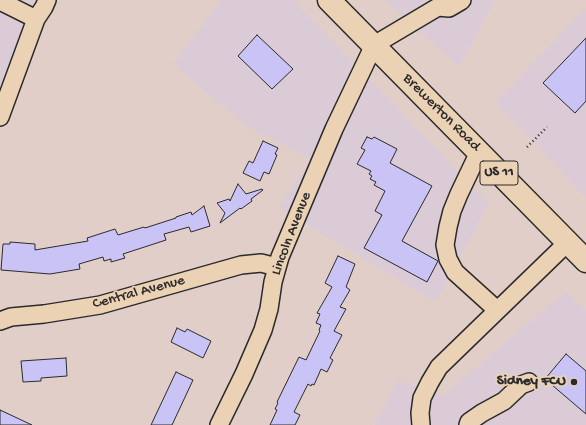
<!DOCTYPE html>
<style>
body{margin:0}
canvas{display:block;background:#e2cec8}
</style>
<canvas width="586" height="425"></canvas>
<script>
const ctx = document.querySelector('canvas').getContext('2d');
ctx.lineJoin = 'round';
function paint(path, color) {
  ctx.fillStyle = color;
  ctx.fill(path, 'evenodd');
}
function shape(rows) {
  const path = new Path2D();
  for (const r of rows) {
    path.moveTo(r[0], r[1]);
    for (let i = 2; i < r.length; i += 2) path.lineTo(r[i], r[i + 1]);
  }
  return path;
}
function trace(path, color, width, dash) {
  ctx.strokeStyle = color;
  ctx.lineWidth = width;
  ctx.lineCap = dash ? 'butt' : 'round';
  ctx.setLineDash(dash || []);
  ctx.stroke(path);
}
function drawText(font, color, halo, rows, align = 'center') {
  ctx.font = font + ' "Gochi Hand",sans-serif';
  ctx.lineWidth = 3.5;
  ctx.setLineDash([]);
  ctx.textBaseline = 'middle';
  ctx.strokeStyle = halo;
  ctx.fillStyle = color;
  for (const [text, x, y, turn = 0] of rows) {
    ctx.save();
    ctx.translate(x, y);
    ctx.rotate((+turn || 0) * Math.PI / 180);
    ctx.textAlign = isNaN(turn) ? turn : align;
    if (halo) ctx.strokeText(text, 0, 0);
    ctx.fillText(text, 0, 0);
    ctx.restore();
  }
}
paint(shape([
 [0,0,45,0,0,88],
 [221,0,293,0,489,203,436,302,278,207,311,159,247,127,173,64],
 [385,0,495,0,459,67],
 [586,8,586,198,496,102],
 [566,291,586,312,586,425,375,425,397,380,443,396]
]), '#dbcbd6');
const building = shape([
 [257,35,293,69,272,89,238,56,257,35],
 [586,38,586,101,575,113,543,83,586,38],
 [367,137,372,139,374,137,397,149,390,163,432,186,402,241,438,261,427,282,364,248,382,215,375,211,385,191,374,185,376,182,370,179,372,176,369,174,371,171,357,164,365,150,361,148,367,137],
 [263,141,278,148,275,154,277,155,269,174,264,172,260,181,243,173,249,161,253,163,263,141],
 [238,184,246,194,262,189,263,190,251,199,252,201,241,209,240,208,220,223,225,213,217,203,229,199,230,201,238,184],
 [204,206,210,226,191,232,189,227,164,234,166,240,123,254,125,258,111,262,111,259,104,261,103,257,79,264,80,269,50,274,1,270,3,244,10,244,10,242,35,244,35,250,88,241,87,238,115,229,118,235,144,227,145,228,176,218,176,217,191,212,192,215,204,206],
 [338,256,355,264,346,287,350,290,340,307,346,309,334,331,342,335,330,358,333,360,327,372,321,369,314,385,312,384,311,386,308,384,294,412,300,415,295,425,270,425,277,410,275,409,278,403,277,402,299,357,306,360,320,331,319,330,321,325,316,323,320,314,317,313,332,287,325,283,338,256],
 [177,328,185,332,187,329,211,341,203,358,171,342,177,328],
 [566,354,586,371,586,414,545,379,566,354],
 [66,358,67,376,41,378,41,381,23,382,21,361,66,358],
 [176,372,193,380,172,425,151,425,176,372],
 [0,410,32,425,0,425,0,410]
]);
paint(building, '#cac3f5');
trace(building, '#2b2b2b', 1);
const minor = shape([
 [0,1,36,19,44,7,47,0],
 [0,117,36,19],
 [479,152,459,194,452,211,448,227,445,245,448,259,455,272,497,310],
 [0,321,11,317,44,314,100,305,241,265,261,263,277,267],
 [219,425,244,374,263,330,269,309,273,282,280,257,334,129,374,45,438,7,449,8,461,1,462,0],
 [421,425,420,413,422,398,430,382,439,367,568,242],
 [468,425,469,422,482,413,504,401,521,385,529,382]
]);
const major = shape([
 [329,0,586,261]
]);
trace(minor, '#2b2b2b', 20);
trace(major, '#2b2b2b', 25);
trace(shape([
 [527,147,547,127]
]), '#2b2b2b', 2.5, [1, 3]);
trace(minor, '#ecd2b4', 17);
trace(major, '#ecd2b4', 22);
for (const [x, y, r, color] of [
 [574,382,4,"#2b2b2b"]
]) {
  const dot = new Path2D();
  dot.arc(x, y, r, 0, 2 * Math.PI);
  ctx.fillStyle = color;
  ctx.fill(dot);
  trace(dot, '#ecd2b4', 1.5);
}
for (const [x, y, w] of [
 [499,173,38]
]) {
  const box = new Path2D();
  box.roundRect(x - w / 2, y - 12, w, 24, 3);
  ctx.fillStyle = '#ecd2b4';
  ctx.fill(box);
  trace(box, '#2b2b2b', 1);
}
drawText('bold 14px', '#2b2b2b', null, [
 ["US 11",499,173]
]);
drawText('15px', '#2b2b2b', '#ecd2b4', [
 ["Brewerton Road",441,113,45],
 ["Lincoln Avenue",292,234,-69],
 ["Central Avenue",139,293,-15]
]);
drawText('bold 15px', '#2b2b2b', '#ecd2b4', [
 ["Sidney FCU",566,382]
], 'right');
</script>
